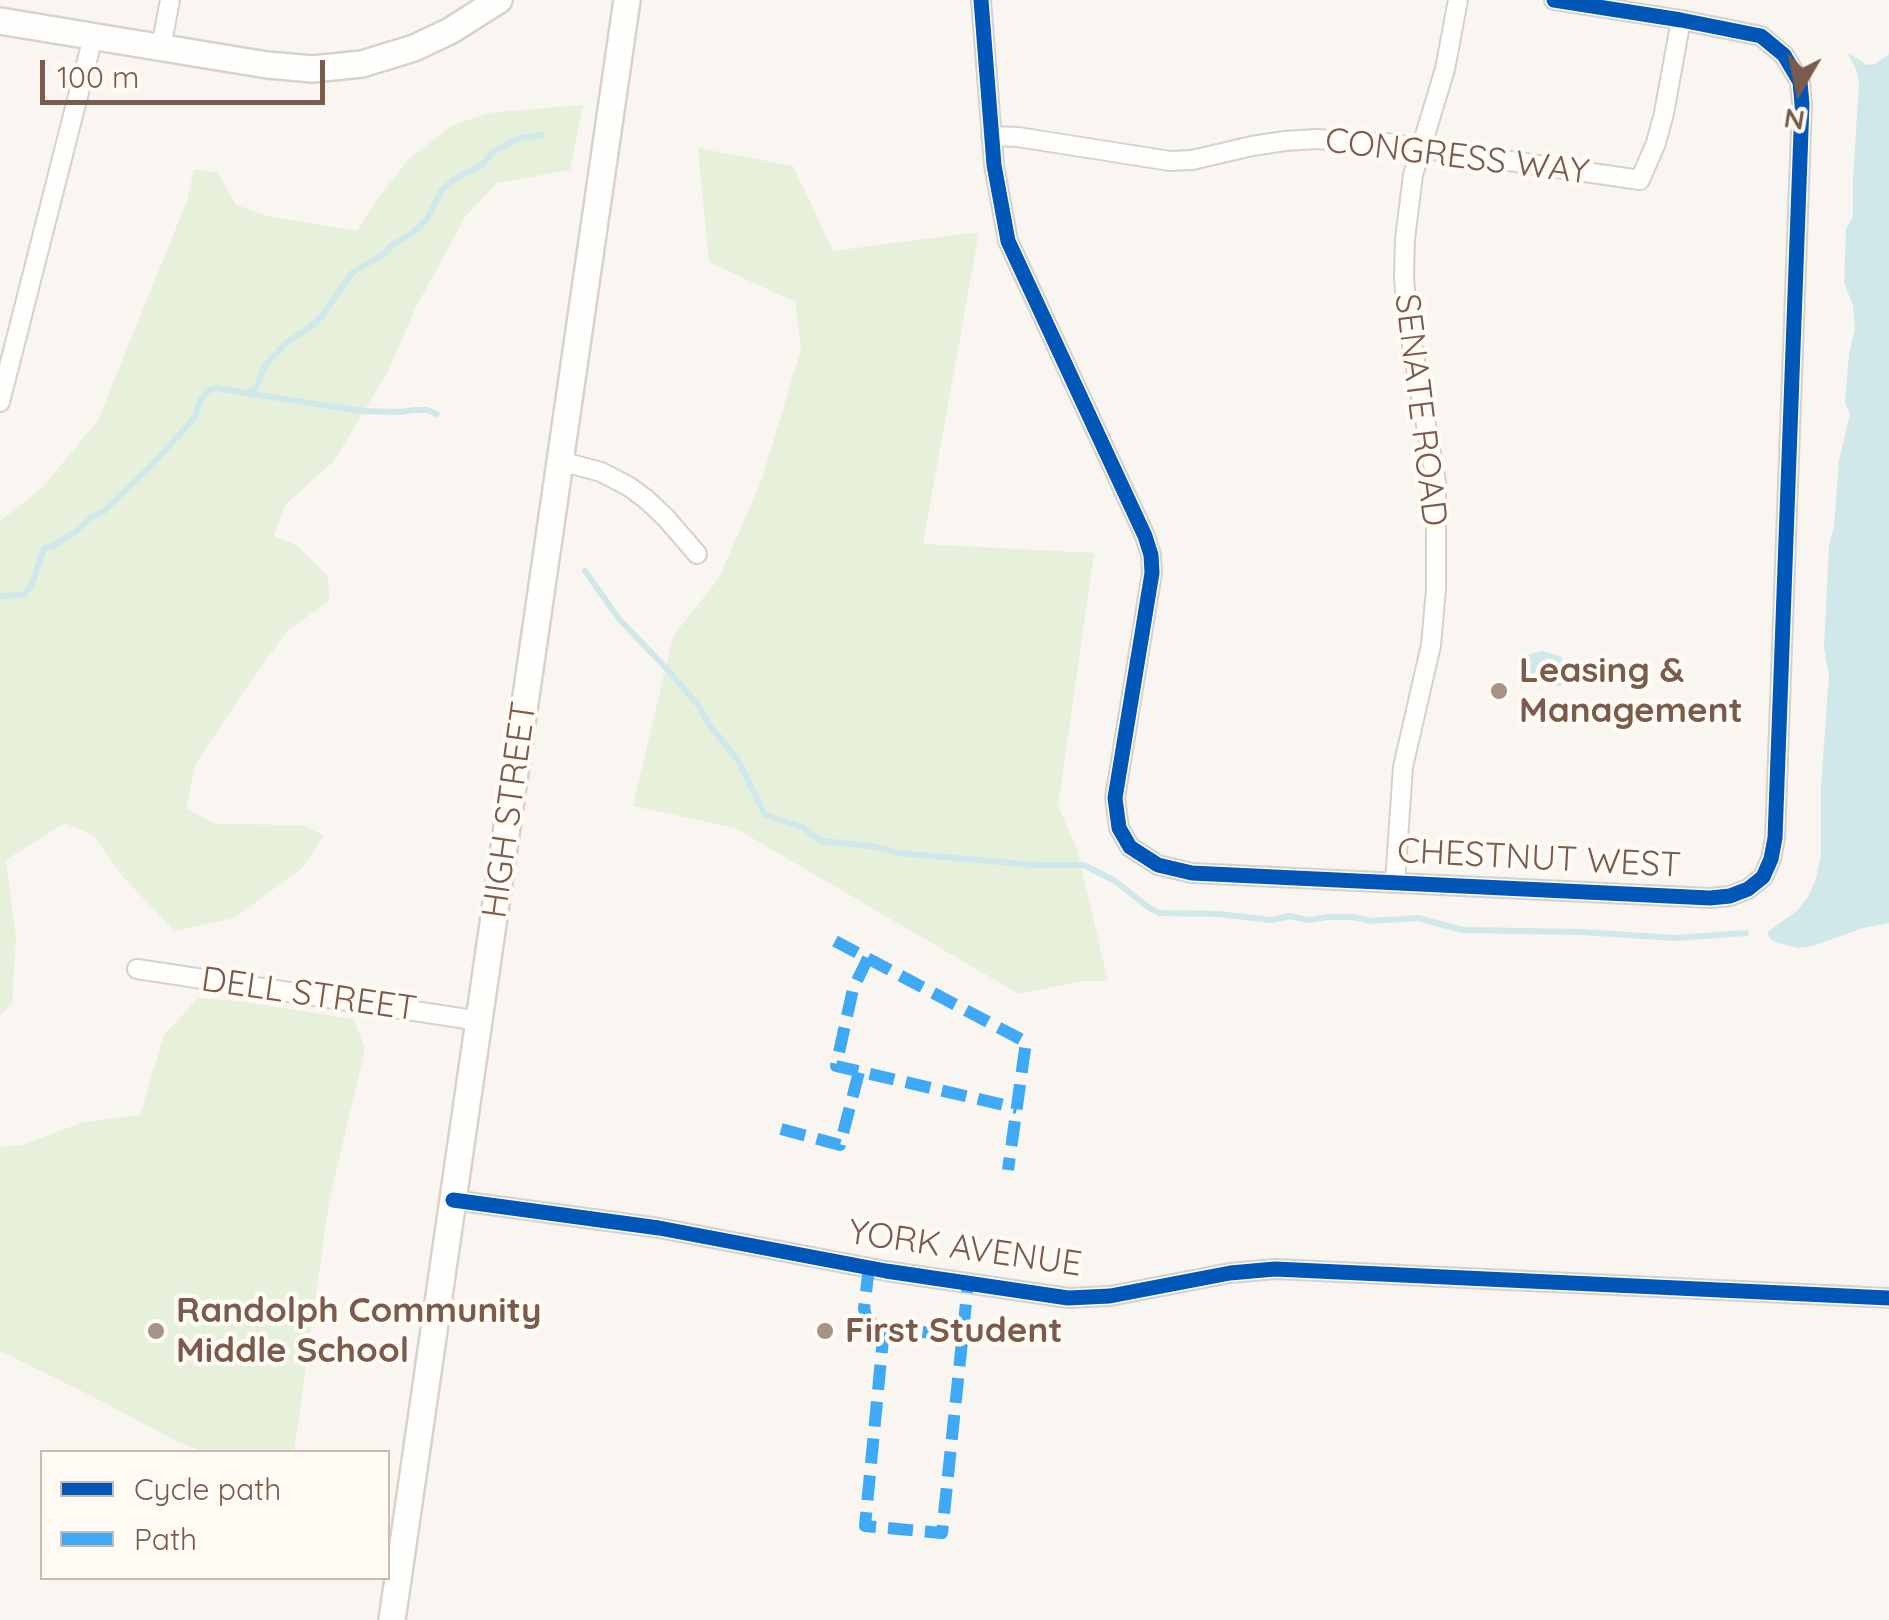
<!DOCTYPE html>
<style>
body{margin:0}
#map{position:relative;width:1889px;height:1620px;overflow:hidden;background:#f9f5f0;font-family:Quicksand,sans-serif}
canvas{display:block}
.legend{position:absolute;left:40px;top:1450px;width:350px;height:130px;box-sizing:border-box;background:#fffaf3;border:2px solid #cabbb1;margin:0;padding:12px 18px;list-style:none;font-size:30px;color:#7a5c4d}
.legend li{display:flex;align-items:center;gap:20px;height:50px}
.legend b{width:50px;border:2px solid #cabbb1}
.north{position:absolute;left:1749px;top:40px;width:100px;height:100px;-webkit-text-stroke:8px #fffaf3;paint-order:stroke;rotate:189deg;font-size:28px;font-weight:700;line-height:40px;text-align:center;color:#7a5c4d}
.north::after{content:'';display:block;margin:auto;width:35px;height:45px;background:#7a5c4d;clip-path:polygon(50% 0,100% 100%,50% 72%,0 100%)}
.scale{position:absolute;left:40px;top:60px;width:285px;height:45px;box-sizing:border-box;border:5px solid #7a5c4d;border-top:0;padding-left:12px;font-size:30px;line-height:35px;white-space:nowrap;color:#7a5c4d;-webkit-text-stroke:8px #fffaf3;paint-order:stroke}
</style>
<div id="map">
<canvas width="1889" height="1620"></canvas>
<ul class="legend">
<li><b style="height:12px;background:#0057b8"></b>Cycle path</li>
<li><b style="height:12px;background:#3fa9f5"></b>Path</li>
</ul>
<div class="north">N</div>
<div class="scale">100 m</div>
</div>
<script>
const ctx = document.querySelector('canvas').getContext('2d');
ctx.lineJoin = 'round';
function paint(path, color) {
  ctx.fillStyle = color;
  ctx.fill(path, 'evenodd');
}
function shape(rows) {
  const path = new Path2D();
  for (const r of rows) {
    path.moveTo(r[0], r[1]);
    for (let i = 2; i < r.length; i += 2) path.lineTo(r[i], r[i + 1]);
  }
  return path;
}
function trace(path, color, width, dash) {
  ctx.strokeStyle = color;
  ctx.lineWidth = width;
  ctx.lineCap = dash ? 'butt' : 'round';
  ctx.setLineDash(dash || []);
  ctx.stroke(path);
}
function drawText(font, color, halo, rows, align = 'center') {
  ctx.font = font + ' Quicksand,sans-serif';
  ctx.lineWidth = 9;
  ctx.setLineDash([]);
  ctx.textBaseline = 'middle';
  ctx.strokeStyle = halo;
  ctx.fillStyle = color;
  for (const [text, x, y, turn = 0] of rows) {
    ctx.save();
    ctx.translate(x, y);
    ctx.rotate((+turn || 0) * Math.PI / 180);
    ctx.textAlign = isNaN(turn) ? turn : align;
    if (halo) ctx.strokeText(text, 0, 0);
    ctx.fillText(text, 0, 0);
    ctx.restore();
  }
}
paint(shape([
 [583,105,570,170,497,183,465,217,416,307,388,371,334,461,285,505,274,536,296,545,328,576,329,601,286,632,242,694,196,763,186,808,215,824,304,825,324,836,301,869,234,918,175,931,123,877,93,835,65,823,6,860,16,936,12,1004,0,1015,0,521,42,488,98,420,187,201,194,169,218,173,236,205,271,217,357,231,373,205,409,159,451,126,488,113],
 [698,148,793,166,833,251,979,232,923,544,1094,553,1058,806,1077,849,1108,981,1082,981,1019,994,735,828,633,806,673,636,719,578,762,479,801,349,795,302,709,262],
 [198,998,238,1001,354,1019,365,1049,329,1202,294,1452,205,1452,180,1443,86,1393,0,1351,0,1147,22,1145,84,1122,140,1115,164,1035]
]), '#e7f0db');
paint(shape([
 [1847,52,1867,65,1875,64,1889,54,1889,923,1863,928,1813,946,1797,948,1775,942,1770,939,1767,932,1797,911,1808,897,1816,879,1821,855,1821,785,1829,675,1824,648,1829,546,1834,526,1839,461,1850,414,1845,403,1846,390,1849,354,1855,328,1853,306,1844,282,1846,229,1853,217,1853,178,1859,82,1856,69],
 [1542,651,1562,657,1561,686,1554,686,1554,682,1521,680,1522,656]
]), '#d0e8ea');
trace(shape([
 [246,393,361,411,401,412,414,410,427,410,437,414],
 [585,571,619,619,666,668,700,707,707,722,738,760,765,815,802,827,821,841,871,846,898,853,1035,865,1084,865,1115,881,1148,907,1160,913,1218,914,1272,920,1289,916,1309,920,1328,917,1353,917,1371,921,1418,918,1463,930,1582,932,1675,938,1746,933],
 [0,596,23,595,31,587,44,548,55,545,78,530,91,517,104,511,152,465,195,417,199,403,207,391,216,388,245,393,256,388,265,365,286,343,308,329,321,317,353,272,383,255,393,244,411,234,427,219,441,191,453,180,482,165,493,152,506,145,521,138,541,135]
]), '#d0e8ea', 6);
const minor = shape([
 [981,0,994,165,1008,241,1145,536,1151,555,1152,573,1115,798,1119,828,1130,847,1158,865,1192,873,1710,898,1730,896,1748,889,1763,877,1771,859,1775,838,1802,104,1800,82,1784,55,1761,36,1681,20,1554,0],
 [161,48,170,0],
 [991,136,1018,137,1170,161,1192,160,1252,146,1285,141,1316,139,1386,143,1640,180,1656,143,1664,113,1681,20],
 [0,402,93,37],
 [560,461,601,472,628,486,646,499,666,518,697,554],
 [1395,882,1403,767,1431,645,1436,589,1436,482,1407,316,1404,277,1405,239,1413,175,1445,69,1458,0],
 [137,969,480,1021],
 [453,1200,659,1228,886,1271,1068,1298,1110,1296,1230,1273,1275,1269,1889,1298]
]);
const secondary = shape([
 [0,21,267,65,313,69,362,64,414,48,450,31,499,0],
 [392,1620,627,0]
]);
trace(minor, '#d7d1cb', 22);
trace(secondary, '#d9d2cb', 30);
trace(minor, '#fefefd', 18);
trace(secondary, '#fefefd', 25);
trace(shape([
 [835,941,1026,1042,1008,1170],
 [868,958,853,989,836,1066,1017,1108],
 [781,1129,840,1145,859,1072],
 [869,1267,864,1309,867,1319,873,1324,884,1328,961,1336],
 [884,1328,865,1526,942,1533,968,1284]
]), '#3fa9f5', 12, [25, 12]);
trace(shape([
 [981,0,994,165,1008,241,1145,536,1151,555,1152,573,1115,798,1119,828,1130,847,1158,865,1192,873,1710,898,1730,896,1748,889,1763,877,1771,859,1775,838,1802,104,1800,82,1784,55,1761,36,1681,20,1554,0],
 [453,1200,659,1228,886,1271,1068,1298,1110,1296,1230,1273,1275,1269,1889,1298]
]), '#0057b8', 15);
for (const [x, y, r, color] of [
 [1499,691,10,"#a69286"],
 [156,1331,10,"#a69286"],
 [825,1331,10,"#a69286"]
]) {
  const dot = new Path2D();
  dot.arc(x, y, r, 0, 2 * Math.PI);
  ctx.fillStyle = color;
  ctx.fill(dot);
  trace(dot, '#fffaf3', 4);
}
drawText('35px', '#7a5c4d', '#fffaf3', [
 ["CONGRESS WAY",1457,157,7],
 ["SENATE ROAD",1420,410,83],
 ["HIGH STREET",510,810,-82],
 ["CHESTNUT WEST",1539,859,3],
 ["DELL STREET",309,995,8],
 ["YORK AVENUE",965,1249,8]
]);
drawText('bold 35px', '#7a5c4d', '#fffaf3', [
 ["Leasing &",1519,671],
 ["Management",1519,711],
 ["Randolph Community",176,1311],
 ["Middle School",176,1351],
 ["First Student",845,1331]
], 'left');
</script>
